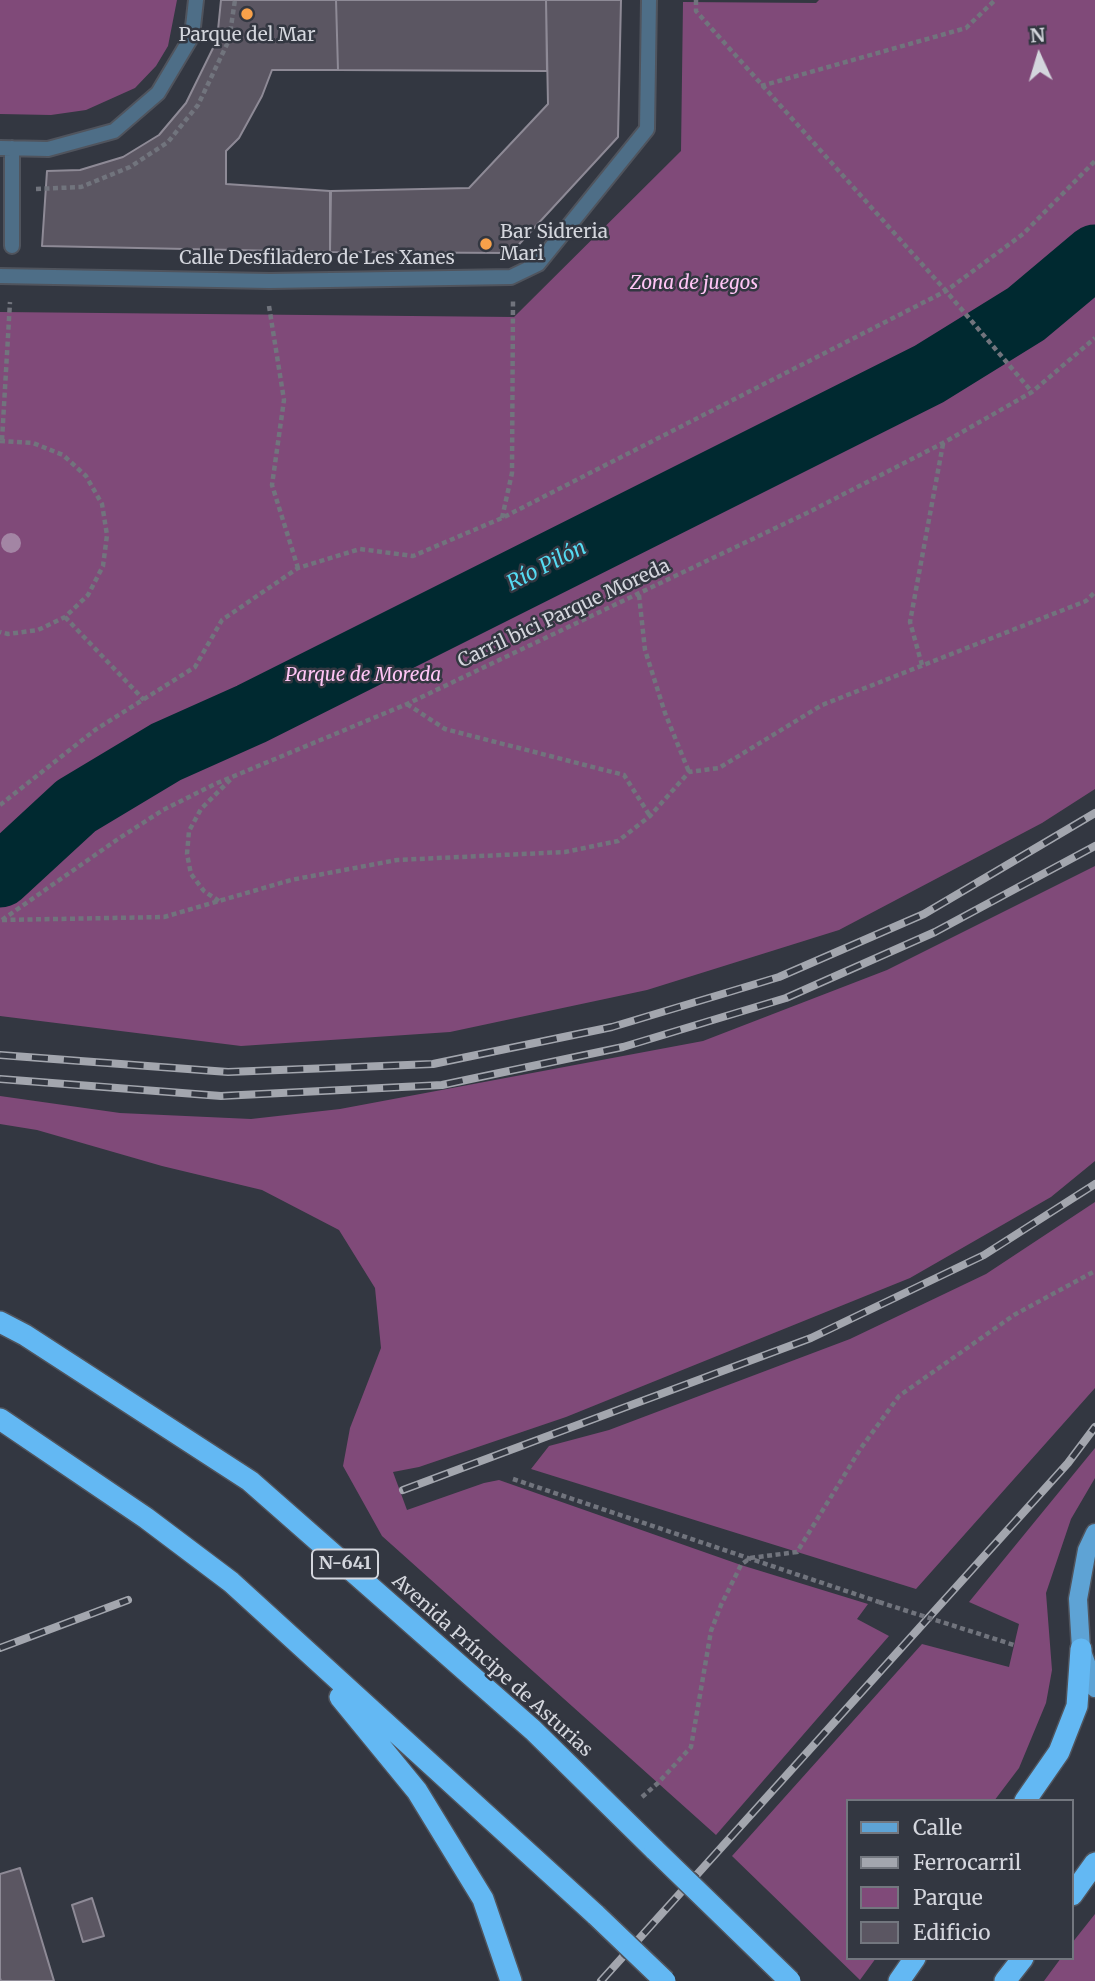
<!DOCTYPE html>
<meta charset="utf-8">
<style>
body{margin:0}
#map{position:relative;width:1095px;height:1981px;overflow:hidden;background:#333741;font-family:Merriweather,serif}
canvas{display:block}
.legend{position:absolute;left:846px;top:1799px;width:228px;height:161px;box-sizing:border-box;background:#333741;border:2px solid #73777f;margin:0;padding:9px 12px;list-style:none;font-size:21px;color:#d4d6dd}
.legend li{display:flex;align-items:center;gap:14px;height:35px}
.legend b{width:35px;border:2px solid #73777f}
.north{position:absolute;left:1004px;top:21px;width:70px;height:70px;-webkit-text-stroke:5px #333741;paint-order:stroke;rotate:356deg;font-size:19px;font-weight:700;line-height:28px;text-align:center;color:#d4d6dd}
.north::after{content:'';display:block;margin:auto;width:24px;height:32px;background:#d4d6dd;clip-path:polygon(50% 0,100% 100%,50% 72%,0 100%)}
</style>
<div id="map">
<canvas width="1095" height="1981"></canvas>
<ul class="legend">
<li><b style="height:9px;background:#5ea3d5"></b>Calle</li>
<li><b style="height:9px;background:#a3a6ae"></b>Ferrocarril</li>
<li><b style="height:19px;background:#804a79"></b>Parque</li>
<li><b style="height:19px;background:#5b5662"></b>Edificio</li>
</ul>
<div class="north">N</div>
</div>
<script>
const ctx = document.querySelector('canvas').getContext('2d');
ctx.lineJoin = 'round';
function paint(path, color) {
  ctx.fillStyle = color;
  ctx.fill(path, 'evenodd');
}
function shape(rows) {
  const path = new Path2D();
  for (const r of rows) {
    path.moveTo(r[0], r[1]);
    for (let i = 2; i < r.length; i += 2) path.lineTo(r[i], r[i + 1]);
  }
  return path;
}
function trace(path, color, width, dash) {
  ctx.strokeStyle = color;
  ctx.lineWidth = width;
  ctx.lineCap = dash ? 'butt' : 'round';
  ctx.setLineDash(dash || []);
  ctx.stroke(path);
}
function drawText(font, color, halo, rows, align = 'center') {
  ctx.font = font + ' Merriweather,serif';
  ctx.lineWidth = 5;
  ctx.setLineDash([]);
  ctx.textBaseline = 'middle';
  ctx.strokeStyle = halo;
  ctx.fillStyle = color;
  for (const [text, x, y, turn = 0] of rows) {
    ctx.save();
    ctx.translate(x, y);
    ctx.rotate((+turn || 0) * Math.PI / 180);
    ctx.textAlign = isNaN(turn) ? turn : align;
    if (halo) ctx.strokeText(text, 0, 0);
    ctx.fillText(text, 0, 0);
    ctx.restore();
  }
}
paint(shape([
 [0,0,177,0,168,46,156,66,135,88,86,110,51,115,0,114],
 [819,0,1095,0,1095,789,1042,823,839,930,647,990,450,1032,241,1046,0,1016,0,312,514,317,681,151,683,2,816,3],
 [1095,866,1095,1161,1051,1197,910,1278,566,1417,419,1467,393,1472,407,1510,484,1483,499,1480,741,1565,868,1604,857,1619,889,1636,716,1835,382,1536,343,1466,350,1428,381,1348,375,1288,339,1230,262,1190,162,1166,37,1130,0,1124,0,1096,120,1113,251,1119,340,1109,703,1041,887,970],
 [1095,1202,1095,1388,916,1589,531,1469,549,1446,609,1430,850,1339,986,1274],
 [1095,1448,1095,1478,1071,1519,1046,1593,1052,1670,1046,1703,1019,1768,994,1801,848,1801,848,1958,876,1958,860,1980,732,1856,922,1644,1009,1667,1019,1624,969,1602],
 [1095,1914,1095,1981,1044,1981,1061,1958,1072,1958,1072,1943]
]), '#804a79');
trace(shape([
 [0,876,76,806,166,752,251,714,929,374,1026,314,1095,256]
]), '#002930', 63);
const building = shape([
 [221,0,336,0,338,70,272,70,262,96,239,138,226,151,226,184,330,191,330,252,42,246,47,171,80,170,123,157,159,135,186,103,217,40,221,0],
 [336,0,546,0,547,71,338,70,336,0],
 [546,0,621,0,618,137,511,253,330,252,331,191,469,188,548,104,546,0],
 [20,1868,54,1981,1,1981,0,1978,0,1874,20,1868],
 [92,1898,104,1936,83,1942,72,1905,92,1898]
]);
paint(building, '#5b5662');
trace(building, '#8e8a96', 2);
const street = shape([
 [0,148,48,149,114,131,158,93,192,36,196,0],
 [12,246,12,148],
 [0,276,270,281,511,277,538,264,647,129,649,0]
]);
const primary = shape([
 [1095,1533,1087,1550,1078,1599,1081,1649,1095,1688]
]);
const highway = shape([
 [0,1322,25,1335,250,1481,533,1730,655,1850],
 [0,1419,146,1518,231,1582,596,1915],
 [340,1697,417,1791,483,1899,511,1981],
 [1025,1801,1059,1752,1077,1706,1081,1649],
 [1072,1895,1095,1863],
 [899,1981,915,1958],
 [1005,1981,1023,1958]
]);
trace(street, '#50545d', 18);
trace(primary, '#50545d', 21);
trace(highway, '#50545d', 24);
trace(shape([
 [696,0,696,11,946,291,1032,392],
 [761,86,966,28,995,0],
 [36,189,81,187,130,167,168,142,198,105,229,40,235,0],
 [269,306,284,400,272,485,298,568],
 [2,440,10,302],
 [0,441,33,443,63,455,86,476,102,504,107,535,103,566,88,595,65,617,38,630,8,634,0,632],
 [502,518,512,473,513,300],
 [639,595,645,650,665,713,689,772],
 [65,617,144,700],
 [922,665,910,622,943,444],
 [407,704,445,729,624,775,650,816],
 [0,805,95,730,195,667,222,620,298,568,360,549,413,556,502,518,946,291,1023,234,1095,161],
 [219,901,204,891,191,874,187,854,189,831,201,809,231,779],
 [2,920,118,839,163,810,215,784,407,704,807,513,943,443,1032,392,1095,338],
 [2,920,164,917,291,880,397,860,565,852,618,841,650,816,689,772,719,768,822,705,1086,601,1095,592],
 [513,1479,879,1602],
 [642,1797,658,1783,691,1747,711,1631,721,1605,741,1565,750,1558,797,1552,861,1448,899,1396,1014,1315,1095,1271]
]), '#71747d', 4.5, [5, 3.5]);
trace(street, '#4e6e87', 14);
trace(primary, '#5ea3d5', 18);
trace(highway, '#63b8f3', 21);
const rail = shape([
 [0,1055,228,1072,433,1064,612,1027,779,977,924,914,1095,813],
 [0,1079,221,1096,442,1085,623,1047,786,998,935,932,1095,846],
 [403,1490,811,1338,984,1255,1095,1184],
 [0,1648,128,1600],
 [601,1981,1068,1463,1095,1427]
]);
trace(rail, '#a3a6ae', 8);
trace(rail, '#333741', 5, [16]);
const highwayBridge = shape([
 [655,1850,790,1981],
 [596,1915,665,1981]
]);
trace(highwayBridge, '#50545d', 24, []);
trace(shape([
 [879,1602,1014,1645]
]), '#71747d', 4.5, [5, 3.5]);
trace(highwayBridge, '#63b8f3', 21);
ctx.fillStyle = '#a385a4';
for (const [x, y] of [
 [11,543]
]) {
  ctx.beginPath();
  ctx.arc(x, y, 10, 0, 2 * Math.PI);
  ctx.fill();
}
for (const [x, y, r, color] of [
 [247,14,7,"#f8a14a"],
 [486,244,7,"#f8a14a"]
]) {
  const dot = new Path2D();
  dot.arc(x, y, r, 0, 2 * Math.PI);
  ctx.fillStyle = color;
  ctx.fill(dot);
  trace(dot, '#333741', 2.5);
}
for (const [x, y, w] of [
 [345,1564,66]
]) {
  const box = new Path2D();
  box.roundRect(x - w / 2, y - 14.5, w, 29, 5);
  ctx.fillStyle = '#333741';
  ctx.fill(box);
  trace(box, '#d4d6dd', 2);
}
drawText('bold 18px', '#d4d6dd', null, [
 ["N-641",345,1564]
]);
drawText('19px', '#d4d6dd', '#333741', [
 ["Parque del Mar",247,36],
 ["Bar Sidreria",500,233,"left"],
 ["Mari",500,255,"left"]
]);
drawText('19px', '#d4d6dd', '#333741', [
 ["Calle Desfiladero de Les Xanes",317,259],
 ["Carril bici Parque Moreda",564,614,-25],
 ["Avenida Príncipe de Asturias",492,1666,42]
]);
drawText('italic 19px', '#ffc5f5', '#333741', [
 ["Zona de juegos",694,284],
 ["Parque de Moreda",363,676]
]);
drawText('italic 21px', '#55dbf2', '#333741', [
 ["Río Pilón",547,566,-27]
]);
</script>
